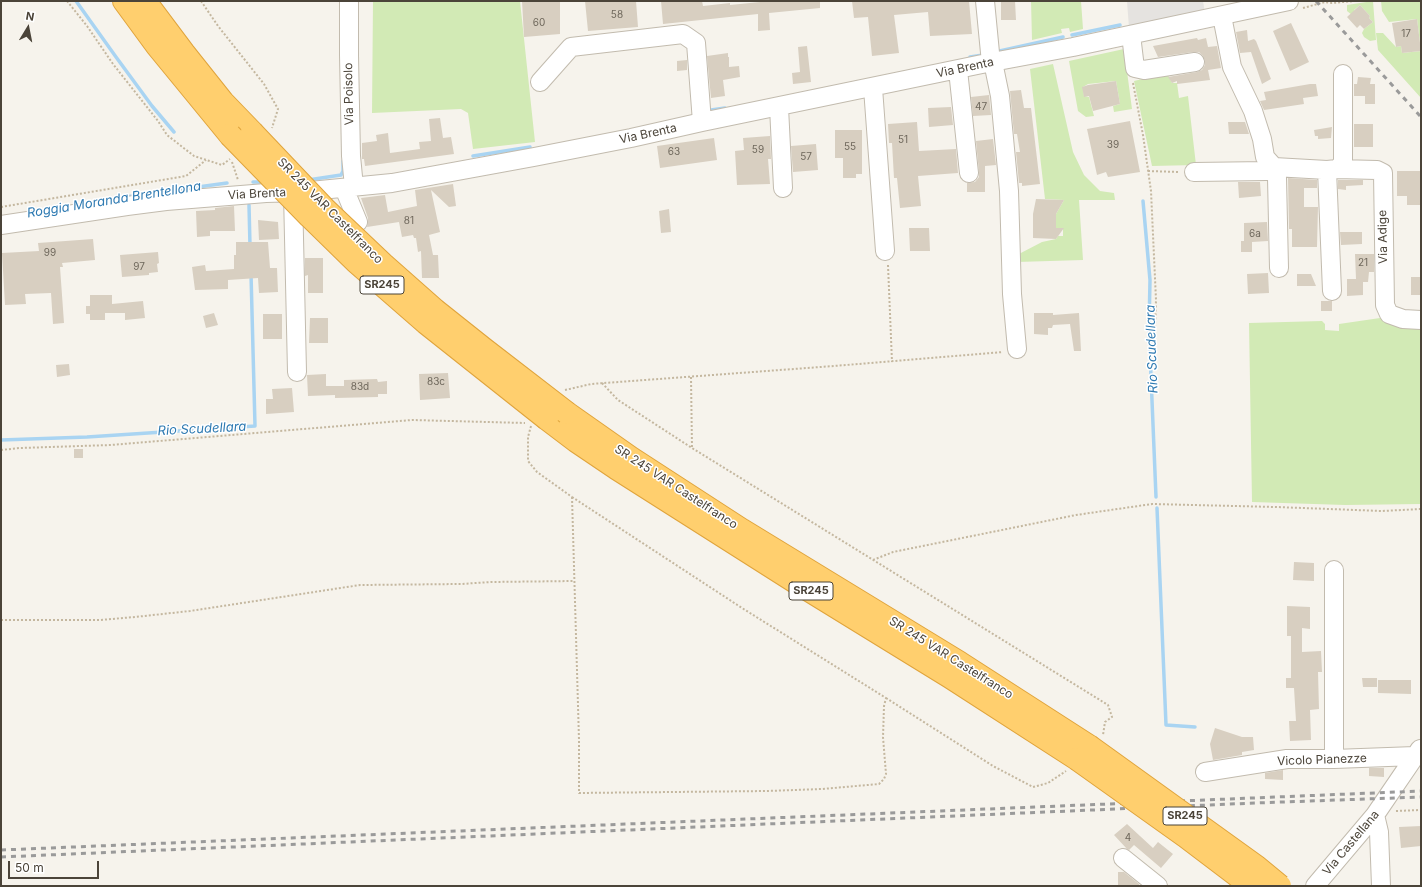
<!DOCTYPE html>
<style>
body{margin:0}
#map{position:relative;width:1422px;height:887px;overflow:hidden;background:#f6f3ec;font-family:Inter,sans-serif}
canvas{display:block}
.frame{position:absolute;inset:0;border:2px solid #4b4439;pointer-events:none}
.north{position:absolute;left:8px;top:8px;width:40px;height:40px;-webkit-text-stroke:3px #fff;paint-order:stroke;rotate:10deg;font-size:11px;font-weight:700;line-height:16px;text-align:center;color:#4b4439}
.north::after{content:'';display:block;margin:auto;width:14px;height:18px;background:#4b4439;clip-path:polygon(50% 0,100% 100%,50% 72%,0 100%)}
.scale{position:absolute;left:8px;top:861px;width:91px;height:18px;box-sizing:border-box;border:2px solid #4b4439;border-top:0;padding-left:5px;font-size:12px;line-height:14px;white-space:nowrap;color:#4b4439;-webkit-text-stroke:3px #fff;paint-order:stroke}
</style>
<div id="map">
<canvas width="1422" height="887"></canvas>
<div class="frame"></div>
<div class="north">N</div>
<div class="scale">50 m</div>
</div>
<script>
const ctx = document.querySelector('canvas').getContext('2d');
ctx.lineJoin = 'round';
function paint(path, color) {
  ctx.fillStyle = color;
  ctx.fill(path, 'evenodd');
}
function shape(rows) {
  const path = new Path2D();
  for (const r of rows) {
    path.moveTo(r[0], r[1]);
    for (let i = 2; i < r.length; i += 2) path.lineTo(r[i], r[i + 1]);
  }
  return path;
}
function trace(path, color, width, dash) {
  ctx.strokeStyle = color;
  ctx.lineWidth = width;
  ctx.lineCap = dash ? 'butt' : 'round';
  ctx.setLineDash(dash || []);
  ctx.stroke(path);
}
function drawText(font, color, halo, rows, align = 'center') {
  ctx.font = font + ' Inter,sans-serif';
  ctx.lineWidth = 3;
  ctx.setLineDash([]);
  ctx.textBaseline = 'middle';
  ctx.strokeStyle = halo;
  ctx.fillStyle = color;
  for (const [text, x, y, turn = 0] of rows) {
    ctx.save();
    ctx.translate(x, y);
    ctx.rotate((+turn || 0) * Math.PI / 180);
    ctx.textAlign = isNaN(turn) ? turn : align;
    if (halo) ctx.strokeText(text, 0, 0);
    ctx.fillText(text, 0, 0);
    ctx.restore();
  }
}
paint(shape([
 [373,1,520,1,535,142,473,149,468,113,461,109,372,113],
 [1031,1,1081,1,1083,29,1070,32,1069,28,1061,29,1062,33,1032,40],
 [1373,1,1376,40,1370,41,1364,37,1362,33,1364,29,1373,22,1369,18,1370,16,1360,5,1354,10,1356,12,1352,15,1347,11,1347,5],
 [1381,1,1421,1,1421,98,1378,50,1376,33,1383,33,1396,47,1401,46,1402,53,1421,51,1417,19,1389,22,1382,11],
 [1124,49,1132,109,1114,112,1113,106,1120,104,1116,81,1088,84,1083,87,1084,96,1089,97,1094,116,1086,117,1078,111,1069,61],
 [1053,64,1073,152,1084,175,1100,191,1114,193,1115,200,1079,200,1083,260,1017,262,1017,255,1042,242,1056,239,1058,236,1063,236,1063,228,1056,228,1056,214,1064,200,1045,199,1030,69],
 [1167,73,1172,83,1177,83,1179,98,1188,96,1196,165,1152,166,1134,81],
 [1380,318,1395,318,1421,324,1421,504,1345,505,1252,502,1249,323,1322,321,1325,324,1325,330,1339,331,1339,324]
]), '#d2eab5');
paint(shape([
 [1127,1,1203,1,1205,13,1129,28]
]), '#e5e3e0');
trace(shape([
 [76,1,116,57,152,106,174,132],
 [1072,35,1120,25],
 [995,52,1063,37],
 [970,57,983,55],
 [711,110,725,108],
 [473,156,530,147],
 [308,180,341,175,343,171,343,161],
 [253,182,264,182],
 [125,197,227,183],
 [1143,201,1150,280,1149,328,1156,497],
 [249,205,250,246],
 [1,440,87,437,255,426,251,274],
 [1157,508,1166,725,1195,727]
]), '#a9d4f2', 3.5);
paint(shape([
 [522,1,560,1,560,34,524,37],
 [585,1,636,1,638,27,588,31],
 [661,1,702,1,703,6,730,3,730,5,770,1,770,2,820,1,820,8,769,13,770,30,758,31,758,14,663,24],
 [852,1,969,1,972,34,930,36,928,12,894,15,899,53,872,56,868,17,854,18],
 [1001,1,1015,1,1016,20,1001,20],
 [1360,5,1370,16,1369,18,1373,22,1364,29,1360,25,1357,28,1347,17],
 [1417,19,1421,51,1402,53,1401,46,1396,47,1392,23],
 [1291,23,1309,62,1290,71,1273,31],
 [1247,30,1248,41,1254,39,1256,41,1271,79,1262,84,1251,52,1240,53,1236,32],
 [1197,38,1198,40,1206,38,1208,47,1217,46,1221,68,1208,70,1210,80,1177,84,1177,81,1172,83,1168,77,1197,72,1202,70,1205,65,1205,61,1203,56,1199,52,1193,52,1158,57,1153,46],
 [807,46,811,82,793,84,792,73,800,72,798,47],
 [728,53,728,57,729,57,729,67,739,66,740,77,723,80,725,96,711,98,707,56],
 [687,60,687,70,677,71,677,61],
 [1358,77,1371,78,1370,84,1375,84,1375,104,1365,104,1365,96,1354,96,1354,84,1357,84],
 [1116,81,1120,104,1093,111,1089,96,1084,97,1082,87,1088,85],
 [1310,84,1316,84,1318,96,1303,98,1304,104,1264,110,1260,101,1266,100,1264,92],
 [1021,90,1024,108,1031,108,1040,184,1022,186,1022,183,1019,183,1016,152,1020,152,1017,134,1014,134,1010,91],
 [989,95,991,115,973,116,971,97],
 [951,107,953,125,929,127,928,108],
 [440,118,443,138,451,137,454,154,365,166,364,159,362,159,362,143,377,141,376,135,388,133,390,153,420,149,419,142,431,141,429,119],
 [1130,121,1140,172,1108,177,1106,172,1097,175,1087,129],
 [917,122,919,151,956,149,958,173,918,176,921,206,900,208,897,178,894,178,892,143,889,143,888,124],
 [1228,122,1245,122,1249,134,1229,134],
 [1354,124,1373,124,1373,147,1354,147],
 [1332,127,1331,138,1318,139,1318,136,1315,136,1314,130],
 [835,130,862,130,862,174,856,174,856,178,843,178,843,158,835,158],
 [770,136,771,159,768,159,770,184,737,185,735,151,744,150,743,138],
 [714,138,717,160,660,168,657,146],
 [993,139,996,165,985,166,985,192,967,192,967,183,975,182,979,177,979,172,976,141],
 [816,144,818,170,793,172,791,146],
 [1397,171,1420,171,1420,205,1407,205,1407,196,1397,196],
 [1288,178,1317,180,1317,188,1304,188,1304,207,1318,207,1317,247,1292,247,1292,229,1289,229],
 [1338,180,1363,180,1363,185,1346,186,1346,190,1338,189],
 [1238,182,1260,182,1261,196,1239,198],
 [453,184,456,206,449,207,431,190,440,232,429,235,433,255,438,255,439,278,422,278,421,251,418,252,416,238,414,238,413,235,402,237,399,222,367,227,368,223,368,218,361,198,385,195,388,212,417,206,415,190],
 [1036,199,1064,200,1056,214,1056,228,1064,228,1056,239,1033,238,1033,214],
 [234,206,235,231,210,231,210,236,197,237,196,211,215,210,215,208],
 [669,209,671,232,661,233,659,211],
 [258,220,278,222,279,239,259,240],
 [1267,222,1268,241,1252,242,1252,252,1241,252,1241,241,1244,241,1244,223],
 [909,228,929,228,930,251,910,251],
 [1340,232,1362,232,1362,244,1341,245],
 [93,239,95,260,62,263,63,267,60,267,64,323,53,324,51,293,25,294,26,304,5,305,2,253,39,251,38,243],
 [236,242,268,242,270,268,277,268,278,292,259,293,258,278,228,280,228,289,195,290,192,267,205,265,206,271,234,269,234,255,236,255],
 [158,252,159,263,157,264,158,272,149,273,149,275,122,277,120,255],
 [1355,254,1374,254,1374,272,1369,272,1368,282,1363,282,1363,295,1347,296,1347,279,1356,279],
 [305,258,323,258,323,293,308,293,308,275,305,276],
 [1268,273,1269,293,1248,294,1247,274],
 [1297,274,1311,274,1316,286,1297,286],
 [1411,277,1421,277,1421,295,1411,295],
 [90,295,112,295,112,304,143,301,145,318,125,320,125,313,105,313,105,320,90,320,90,314,86,314,86,306,90,306],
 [1321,301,1332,301,1332,311,1321,311],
 [214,313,218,325,206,328,203,316],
 [1034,313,1053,313,1053,315,1079,313,1081,351,1074,351,1070,324,1053,325,1052,328,1048,328,1048,335,1034,334],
 [263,314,282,314,282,339,263,339],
 [310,318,328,318,328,343,309,343],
 [69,364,70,375,57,377,56,365],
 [448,373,450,398,420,400,419,374],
 [326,374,326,386,344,386,344,380,377,379,378,382,387,381,387,394,378,394,378,397,335,398,335,395,308,396,307,375],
 [292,388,294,412,266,414,266,399,273,399,272,389],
 [74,449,83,449,83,458,74,458],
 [1294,562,1314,563,1314,581,1293,580],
 [1287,606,1310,607,1310,629,1302,628,1302,652,1321,651,1322,672,1318,672,1319,709,1310,710,1311,740,1290,741,1289,721,1296,721,1294,688,1286,688,1286,678,1291,678,1291,636,1287,636],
 [1362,678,1377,678,1377,687,1363,687],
 [1378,680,1411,680,1411,694,1378,693],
 [1215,728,1242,737,1253,737,1254,750,1242,752,1242,755,1213,760,1210,744],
 [1369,768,1384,768,1384,777,1369,776],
 [1283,770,1283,780,1265,779,1265,773],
 [1127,824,1153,848,1158,842,1173,854,1161,868,1134,845,1129,850,1127,849,1114,835],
 [1421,826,1421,846,1401,848,1399,827],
 [1118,872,1124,872,1139,884,1139,885,1118,885]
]), '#d8cfc1');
const minor = shape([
 [349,1,349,55,351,156,354,187],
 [985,1,991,63],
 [1222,16,1232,67,1253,111,1262,139,1265,157,1274,167,1327,170,1337,169,1343,163,1343,74],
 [1131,35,1135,68,1144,70,1195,62],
 [993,62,1000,96,1009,191,1012,294,1017,349],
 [958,70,969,173],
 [540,82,571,47,683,34,696,43,702,122],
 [873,88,885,251],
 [779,107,783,188],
 [1337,169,1377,170,1383,173,1385,305,1389,314,1403,319,1421,320],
 [1327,170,1332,291],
 [1194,172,1266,171,1274,167,1277,178,1279,268],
 [344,188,358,222],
 [293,193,297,372],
 [1,225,127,206,166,201,266,193,300,192,392,183,534,157,631,138,702,122,987,63,1073,47,1289,1],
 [1334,570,1334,759],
 [1205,772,1287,759,1334,759,1415,756],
 [1375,815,1379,832,1381,886],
 [1123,858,1158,886],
 [1315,886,1375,815,1420,749]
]);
const highway = shape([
 [124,1,157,46,230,135],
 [145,1,184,53,223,102,252,132],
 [567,413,631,458,742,530,960,663,1089,746],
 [547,419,576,441,616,468,794,581,950,677,1077,759]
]);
trace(minor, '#c2bbae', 20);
trace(highway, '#e0a43c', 24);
trace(shape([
 [67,1,87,26,113,64,158,121,167,135,194,156,222,165,230,159],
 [201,1,218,26,264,84,278,109,272,128],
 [1303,8,1325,2,1332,3,1355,1],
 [1133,83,1143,135,1151,191,1156,300,1155,333],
 [232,162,238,180],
 [1148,171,1179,172],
 [1,207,186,176,206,160],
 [888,265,892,362],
 [691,377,692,448],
 [602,383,618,400,692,448,1108,705,1112,717,1105,722,1103,735],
 [565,390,591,384,834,366,1003,352],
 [531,426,528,437,528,461,537,472,572,497],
 [1,450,20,448,111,445,412,420,525,423],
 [572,497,742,608,886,698,884,706,883,737,886,774,884,779,879,784,822,789,767,791,579,793,579,740,572,497],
 [873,560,893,552,1076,515,1152,504,1276,507,1382,511,1421,509],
 [1,620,100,620,135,617,190,611,360,585,461,584,491,582,574,581],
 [886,698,993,766,1033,787,1048,783,1066,771],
 [1396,811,1421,810]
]), '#c4b79f', 2, [2, 2]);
trace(minor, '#fff', 18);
trace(highway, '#ffcf6e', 22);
trace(shape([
 [1316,1,1421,117],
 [1,850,1421,791],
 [1,857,1255,803,1421,797]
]), '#9a9a9a', 3, [5, 5]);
const highwayBridge = shape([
 [252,132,326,210,383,264,435,310,484,349,567,413],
 [230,135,310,217,356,262,426,323,547,419],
 [1089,746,1257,867,1280,886],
 [1077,759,1185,836,1251,886]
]);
trace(highwayBridge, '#e0a43c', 24, []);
trace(highwayBridge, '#ffcf6e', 22);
drawText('10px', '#6e675b', null, [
 ["58",617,15],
 ["60",539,23],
 ["17",1406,34],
 ["47",981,107],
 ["51",903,140],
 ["39",1113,145],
 ["55",850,147],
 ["59",758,150],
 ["63",674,152],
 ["57",806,157],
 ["81",409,221],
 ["6a",1255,234],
 ["99",50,253],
 ["21",1363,263],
 ["97",139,267],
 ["83c",436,382],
 ["83d",360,387],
 ["4",1128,838]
]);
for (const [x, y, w] of [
 [382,285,44],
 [811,591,44],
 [1185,816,44]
]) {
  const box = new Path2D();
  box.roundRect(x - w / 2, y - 9, w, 18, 3);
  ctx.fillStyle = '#fff';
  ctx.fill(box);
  trace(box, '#4b4439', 1);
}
drawText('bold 11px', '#4b4439', null, [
 ["SR245",382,285],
 ["SR245",811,591],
 ["SR245",1185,816]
]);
drawText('12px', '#4b4439', '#fff', [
 ["Via Brenta",965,68,-12],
 ["Via Poisolo",349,94,-91],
 ["Via Brenta",648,134,-12],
 ["Via Brenta",257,194,-3],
 ["SR 245 VAR Castelfranco",330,211,45],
 ["Via Adige",1383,237,-91],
 ["SR 245 VAR Castelfranco",676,487,33],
 ["SR 245 VAR Castelfranco",951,658,32],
 ["Vicolo Pianezze",1322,760,-2],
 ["Via Castellana",1351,843,-50]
]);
drawText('italic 13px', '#2e7ab2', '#fff', [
 ["Roggia Moranda Brentellona",114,200,-9],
 ["Rio Scudellara",1152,349,-92],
 ["Rio Scudellara",202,429,-3]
]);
</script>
